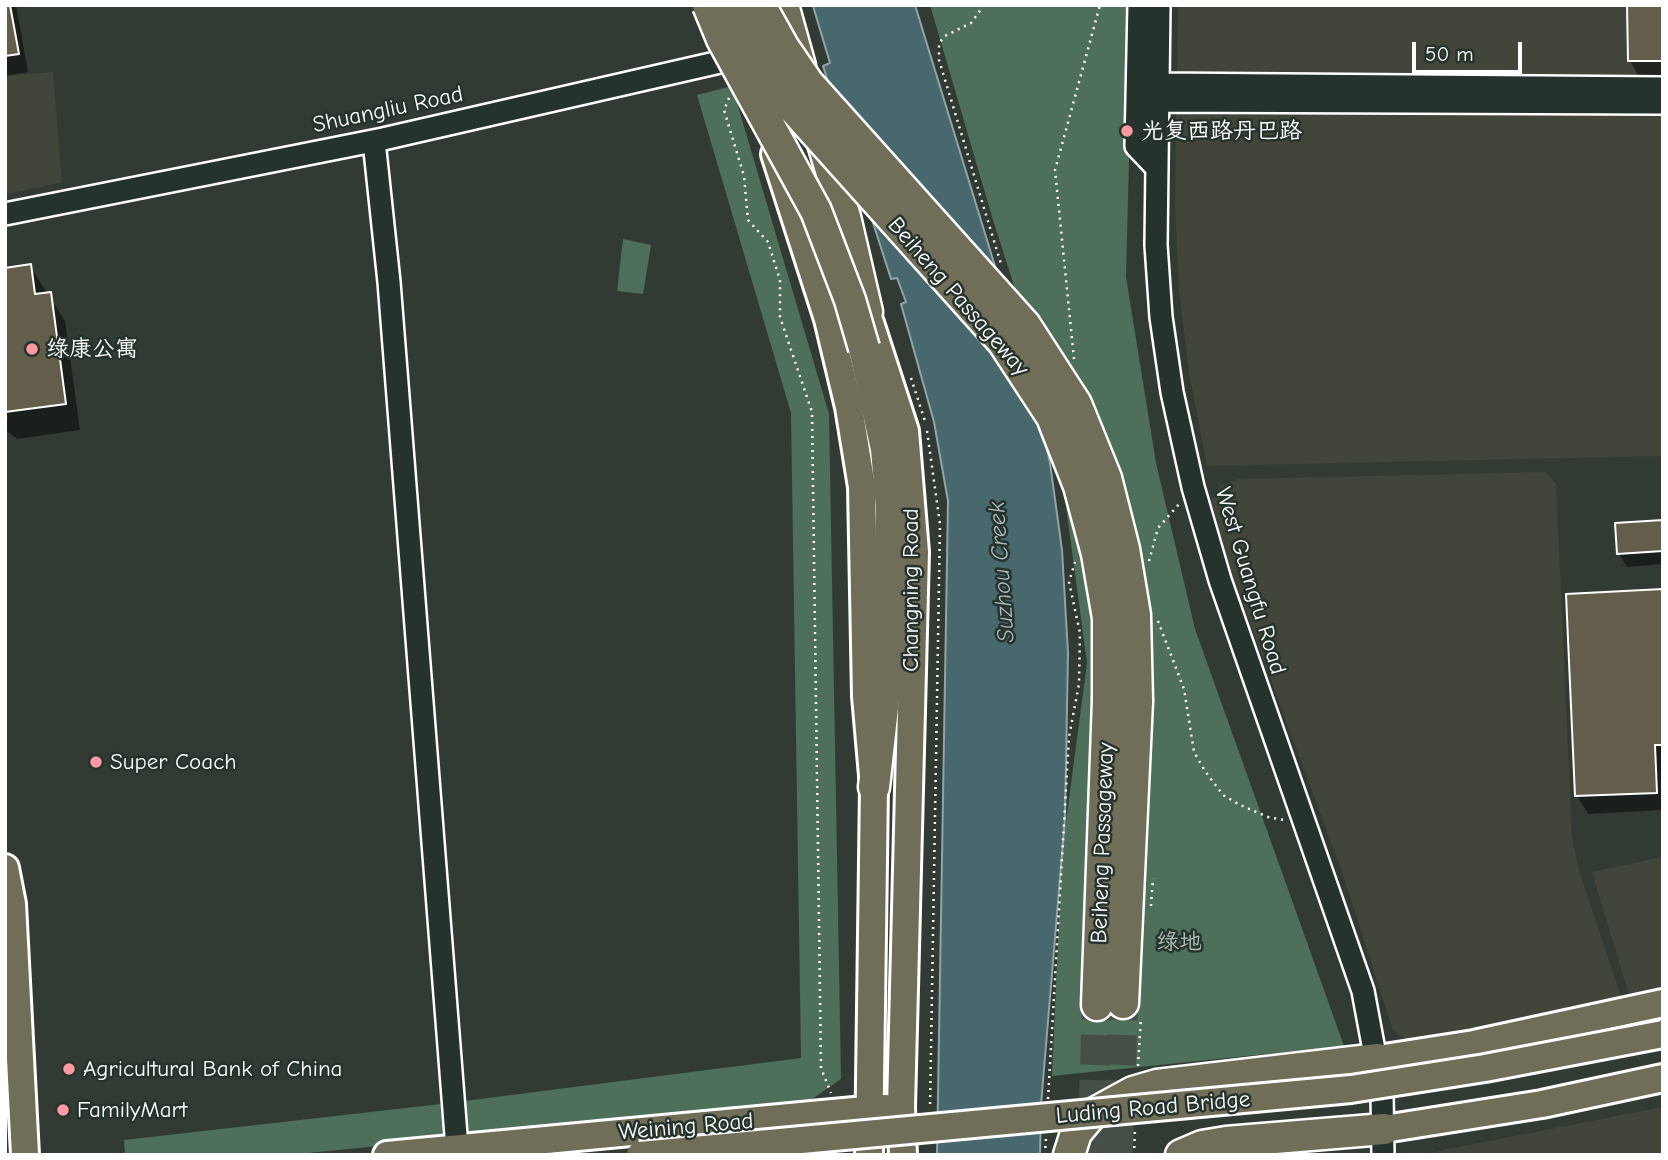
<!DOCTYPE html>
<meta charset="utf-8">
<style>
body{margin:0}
#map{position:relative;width:1668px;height:1160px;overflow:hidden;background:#323b33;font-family:"Comic Neue",sans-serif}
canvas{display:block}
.frame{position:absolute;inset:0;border:7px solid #fff;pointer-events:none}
.scale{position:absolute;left:1412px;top:42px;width:110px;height:32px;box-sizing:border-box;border:4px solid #fff;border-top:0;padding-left:9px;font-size:21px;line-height:24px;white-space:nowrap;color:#fff;-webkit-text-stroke:5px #26332d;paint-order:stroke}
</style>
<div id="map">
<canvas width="1668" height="1160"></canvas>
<div class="frame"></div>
<div class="scale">50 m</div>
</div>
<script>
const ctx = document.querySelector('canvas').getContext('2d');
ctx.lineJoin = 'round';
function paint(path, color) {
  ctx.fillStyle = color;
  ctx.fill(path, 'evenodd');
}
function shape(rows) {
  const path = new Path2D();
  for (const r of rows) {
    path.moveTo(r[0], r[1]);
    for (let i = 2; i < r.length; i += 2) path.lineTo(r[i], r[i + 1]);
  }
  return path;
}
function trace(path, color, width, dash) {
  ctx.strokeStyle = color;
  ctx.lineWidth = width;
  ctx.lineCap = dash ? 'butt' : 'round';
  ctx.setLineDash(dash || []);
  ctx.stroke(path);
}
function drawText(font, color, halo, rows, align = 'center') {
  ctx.font = font + ' "Comic Neue","LXGW WenKai TC",sans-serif';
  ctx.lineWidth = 5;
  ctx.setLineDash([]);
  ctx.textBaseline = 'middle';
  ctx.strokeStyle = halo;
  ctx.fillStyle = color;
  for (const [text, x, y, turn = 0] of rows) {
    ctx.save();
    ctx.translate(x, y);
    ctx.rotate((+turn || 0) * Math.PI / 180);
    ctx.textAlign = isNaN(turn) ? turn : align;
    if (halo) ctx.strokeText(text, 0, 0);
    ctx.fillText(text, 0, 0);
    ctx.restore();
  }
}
paint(shape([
 [1178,5,1663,5,1663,80,1177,76],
 [53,72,62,182,5,195,5,76],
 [1176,111,1663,111,1663,456,1207,466,1189,373,1179,290,1175,207],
 [1545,472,1556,483,1572,837,1579,871,1622,1000,1410,1044,1393,1030,1341,869,1228,564,1211,500,1220,486,1239,479],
 [1663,857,1663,989,1629,995,1592,872],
 [1663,1107,1663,1155,1434,1155,1438,1151]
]), '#41453a');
paint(shape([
 [930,5,1133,5,1126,277,1156,463,1195,629,1344,1046,1052,1076,1062,852,1087,663,1065,499,1043,376,993,220],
 [732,86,829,414,841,1079,805,1104,287,1155,125,1155,124,1140,441,1104,801,1058,791,413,697,95],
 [623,239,651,245,643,294,617,291]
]), '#4e6f5a');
const water = shape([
 [805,5,915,5,1036,400,1050,463,1062,550,1068,653,1065,818,1041,1105,1040,1155,937,1155,948,501,934,422,901,304,906,302,897,278,891,279,823,66,830,63,813,6,805,5]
]);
paint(water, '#48686e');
trace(water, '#91a4a8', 2);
paint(shape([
 [5,5,16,5,28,72,5,76],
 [1663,5,1663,78,1640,79,1630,61],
 [30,266,65,321,80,430,17,439,5,430,8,417,5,415,5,270],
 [1663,521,1663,564,1627,567,1619,554],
 [1663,591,1663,810,1588,814,1577,796]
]), '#0007');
const building = shape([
 [5,5,10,5,19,54,5,56,5,5],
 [1627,5,1663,5,1663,61,1628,61,1627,5],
 [31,264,35,294,51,292,66,404,5,412,5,268,31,264],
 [1663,520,1663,551,1617,554,1615,523,1663,520],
 [1663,589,1663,745,1655,745,1657,793,1575,796,1566,594,1663,589]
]);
paint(building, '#635d4c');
trace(building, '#fff', 2);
trace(shape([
 [1092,1155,1097,1005],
 [1118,1155,1123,1003]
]), '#464f47', 30, [30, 15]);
const minor = shape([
 [1139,5,1136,146,1156,167],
 [1159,5,1156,245,1161,317,1172,392,1193,487,1220,580,1363,991,1382,1093,1383,1155],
 [1157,84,1663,88],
 [1157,101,1663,103],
 [374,141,389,282,457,1148],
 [5,214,383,139,746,56]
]);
const major = shape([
 [775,154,828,319,849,407,862,487,866,696,874,787,869,1155],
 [870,323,905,431,915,552,901,1107,903,1155],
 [5,868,12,904,25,1155],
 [1378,1059,1474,1044,1663,1003],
 [1384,1129,1542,1104,1663,1078],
 [387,1155,886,1108]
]);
const highway = shape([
 [783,5,800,66],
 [821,137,845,217,867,312],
 [864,348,886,449,891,508,887,672,874,787],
 [1123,1003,1137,701],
 [1097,1005,1108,700],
 [1069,1155,1076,1133,1091,1115,1133,1092,1157,1085,1378,1059],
 [1181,1155,1202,1146,1226,1142,1384,1129]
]);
trace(minor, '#fff', 26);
trace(major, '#fff', 32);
trace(highway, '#fff', 35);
trace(shape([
 [984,5,971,23,945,36,939,43,939,60,1001,264],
 [729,98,724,110,744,176,748,220,768,242,780,280,780,317,812,412,821,1068,831,1093],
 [1074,359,1055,170,1100,5],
 [911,378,925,421],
 [927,431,940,524,930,1109],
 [1149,561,1158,528,1180,503],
 [1158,621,1184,689,1194,752,1205,771,1223,795,1240,805,1268,817,1284,820],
 [1151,906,1153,878],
 [1138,1066,1141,1017],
 [1048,1099,1069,737,1079,684,1080,633,1069,582,1075,562],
 [1045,1155,1046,1137],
 [1134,1155,1135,1129]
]), '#fff', 2.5, [2, 5]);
trace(minor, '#26332d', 21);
trace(major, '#706e59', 26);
trace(highway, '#706e59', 30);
const majorBridge = shape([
 [640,1155,1351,1089,1485,1068,1663,1034]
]);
const highwayBridge = shape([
 [708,5,722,39,816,211,850,300,864,348],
 [730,5,760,63,786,100,1003,342,1052,417,1079,486,1097,554,1108,618,1108,700],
 [760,5,784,48,808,83,1025,325,1076,404,1106,478,1124,549,1135,615,1137,701]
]);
trace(majorBridge, '#fff', 32, []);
trace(highwayBridge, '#fff', 35, []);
trace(majorBridge, '#706e59', 26);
trace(highwayBridge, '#706e59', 30);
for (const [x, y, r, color] of [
 [1127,131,7,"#ff9aa2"],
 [32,349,7,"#ff9aa2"],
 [96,762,7,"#ff9aa2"],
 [69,1069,7,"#ff9aa2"],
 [63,1110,7,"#ff9aa2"]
]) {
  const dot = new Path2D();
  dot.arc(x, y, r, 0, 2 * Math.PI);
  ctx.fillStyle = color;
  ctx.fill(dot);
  trace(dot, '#26332d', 2.5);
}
drawText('23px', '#fff', '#26332d', [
 ["Shuangliu Road",388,110,-12],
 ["Beiheng Passageway",958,297,49],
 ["West Guangfu Road",1250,581,73],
 ["Changning Road",911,590,-90],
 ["Beiheng Passageway",1103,843,-88],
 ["Luding Road Bridge",1153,1108,-5],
 ["Weining Road",686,1127,-5]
]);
drawText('23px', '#fff', '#26332d', [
 ["光复西路丹巴路",1141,131],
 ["绿康公寓",46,349],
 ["Super Coach",110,762],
 ["Agricultural Bank of China",83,1069],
 ["FamilyMart",77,1110]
], 'left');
drawText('23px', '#afbeb5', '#26332d', [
 ["绿地",1179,942]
]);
drawText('italic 24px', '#adbbbe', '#26332d', [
 ["Suzhou Creek",1002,572,-94]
]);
</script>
